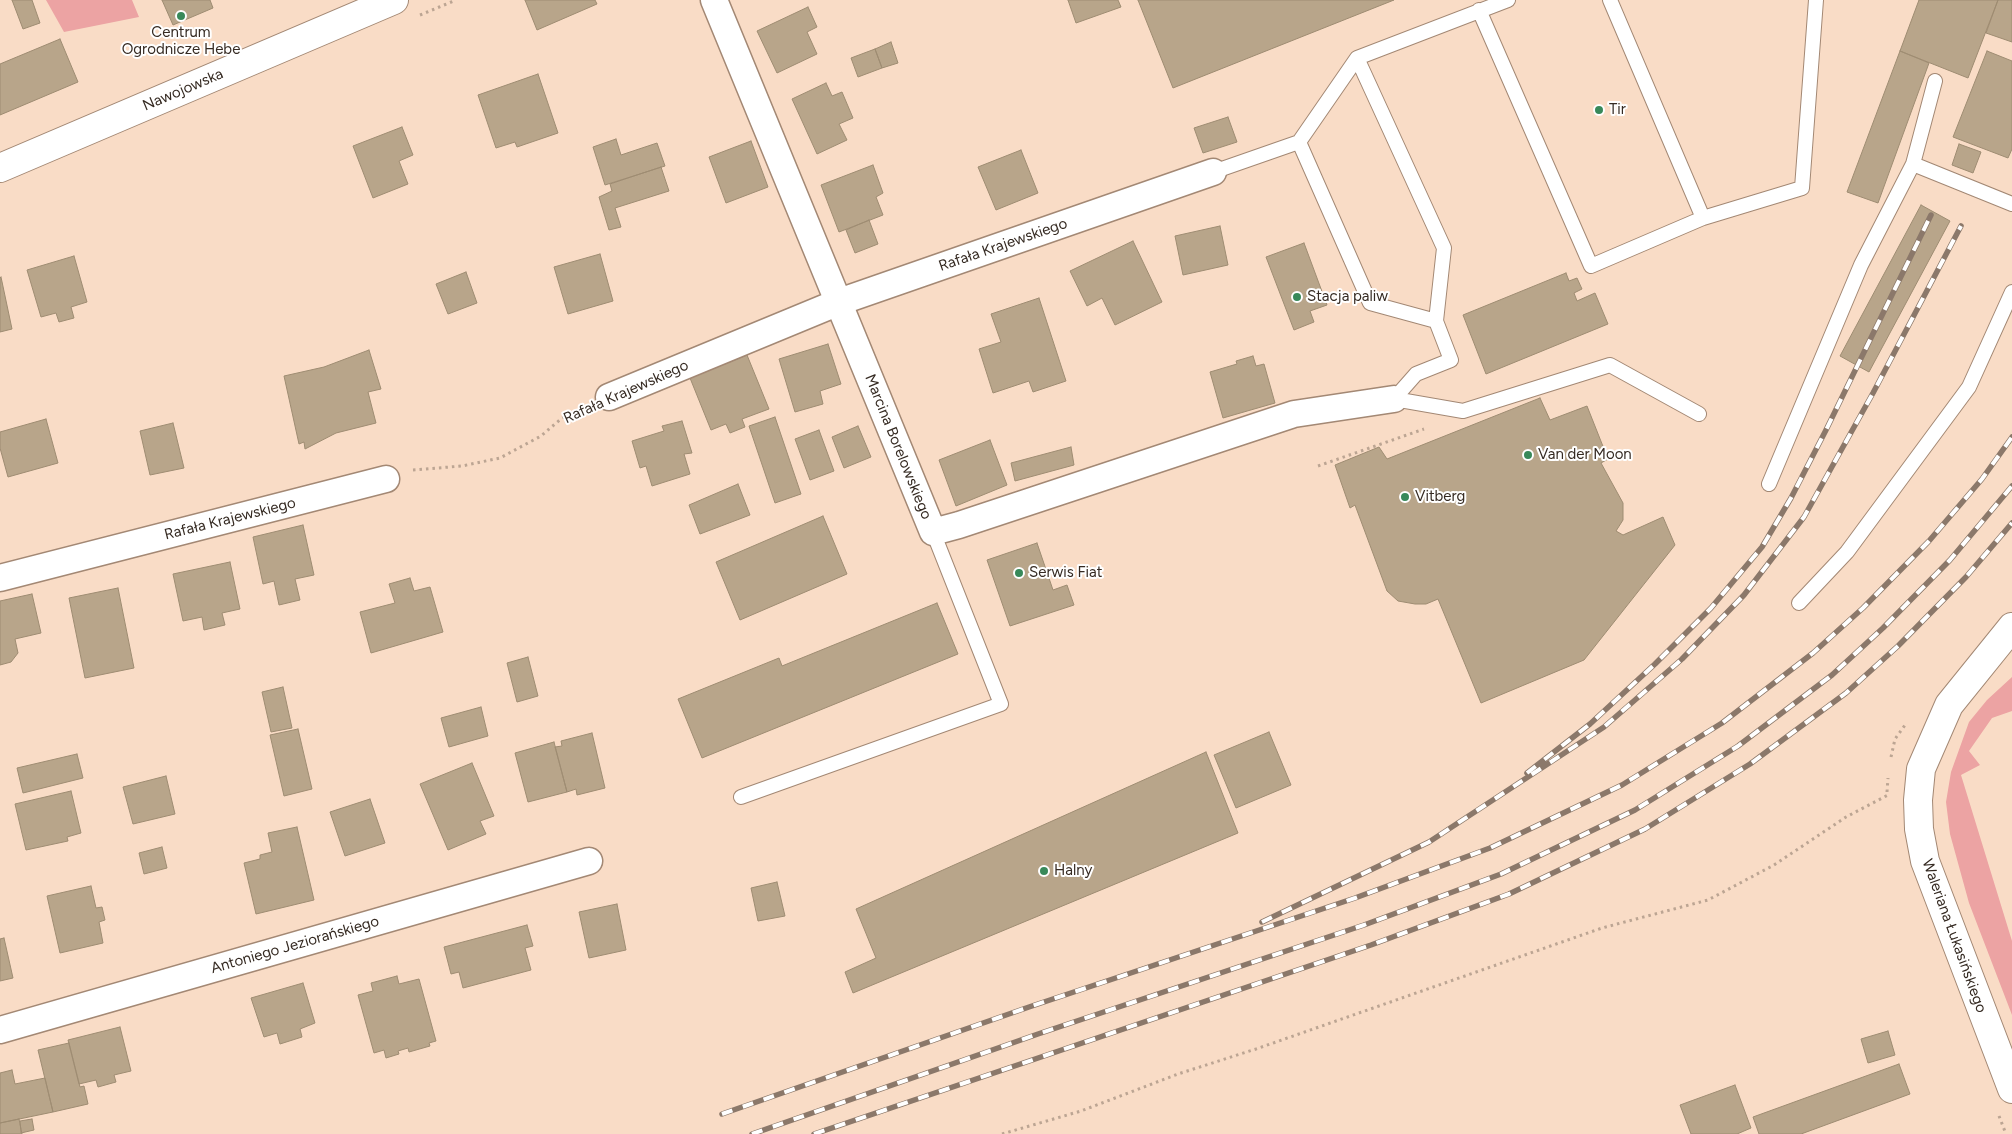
<!DOCTYPE html>
<meta charset="utf-8">
<style>
body{margin:0}
canvas{display:block;background:#f9dcc6}
</style>
<canvas width="2012" height="1134"></canvas>
<script>
const ctx = document.querySelector('canvas').getContext('2d');
ctx.lineJoin = 'round';
function paint(path, color) {
  ctx.fillStyle = color;
  ctx.fill(path, 'evenodd');
}
function shape(rows) {
  const path = new Path2D();
  for (const r of rows) {
    path.moveTo(r[0], r[1]);
    for (let i = 2; i < r.length; i += 2) path.lineTo(r[i], r[i + 1]);
  }
  return path;
}
function trace(path, color, width, dash) {
  ctx.strokeStyle = color;
  ctx.lineWidth = width;
  ctx.lineCap = dash ? 'butt' : 'round';
  ctx.setLineDash(dash || []);
  ctx.stroke(path);
}
function drawText(font, color, halo, rows, align = 'center') {
  ctx.font = font + ' Figtree,sans-serif';
  ctx.lineWidth = 4;
  ctx.setLineDash([]);
  ctx.textBaseline = 'middle';
  ctx.strokeStyle = halo;
  ctx.fillStyle = color;
  for (const [text, x, y, turn = 0] of rows) {
    ctx.save();
    ctx.translate(x, y);
    ctx.rotate((+turn || 0) * Math.PI / 180);
    ctx.textAlign = isNaN(turn) ? turn : align;
    if (halo) ctx.strokeText(text, 0, 0);
    ctx.fillText(text, 0, 0);
    ctx.restore();
  }
}
paint(shape([
 [46,0,132,0,139,17,64,32],
 [2012,677,2012,711,1992,718,1969,751,1980,765,1961,775,2012,941,2012,1015,1969,903,1950,834,1946,802,1951,772,1969,722,1987,700]
]), '#eca3a3');
const building = shape([
 [12,0,32,0,40,23,23,29,12,0],
 [162,0,210,0,213,8,173,25,162,0],
 [525,0,595,0,597,4,537,30,525,0],
 [1068,0,1118,0,1121,7,1076,23,1068,0],
 [1138,0,1394,0,1173,88,1138,0],
 [1919,0,1998,0,1968,78,1900,51,1919,0],
 [1998,0,2012,0,2012,42,1986,33,1998,0],
 [808,7,817,27,807,32,817,54,777,73,757,31,808,7],
 [60,39,78,82,0,115,0,64,60,39],
 [891,42,898,63,882,68,875,49,891,42],
 [875,49,882,68,858,77,851,58,875,49],
 [1900,51,1929,63,1878,203,1847,192,1900,51],
 [1987,51,2012,61,2012,149,2008,158,1953,137,1987,51],
 [538,74,558,133,517,147,515,142,496,148,478,95,538,74],
 [826,83,832,96,842,92,853,118,839,124,847,140,817,154,792,99,826,83],
 [1228,117,1237,142,1203,153,1194,128,1228,117],
 [402,127,413,155,399,161,408,184,373,198,353,146,402,127],
 [616,139,621,155,657,143,665,166,605,185,593,147,616,139],
 [751,141,768,187,726,203,709,157,751,141],
 [1959,144,1981,152,1973,173,1952,165,1959,144],
 [1021,150,1038,193,996,210,978,167,1021,150],
 [873,165,883,193,876,197,883,215,839,232,821,185,873,165],
 [661,167,669,191,615,208,621,227,609,230,599,197,612,191,610,184,661,167],
 [1921,205,1950,221,1869,372,1840,356,1921,205],
 [869,220,878,244,855,253,846,230,869,220],
 [1220,226,1228,265,1183,275,1175,236,1220,226],
 [1133,241,1162,302,1115,325,1102,298,1087,306,1070,271,1133,241],
 [1304,243,1327,305,1310,311,1314,322,1294,330,1266,257,1304,243],
 [600,254,613,301,568,314,554,267,600,254],
 [74,256,87,302,71,307,74,318,59,322,56,313,41,317,27,270,74,256],
 [466,272,477,303,448,314,436,284,466,272],
 [1566,273,1569,281,1577,278,1582,289,1574,293,1577,301,1595,293,1608,324,1486,374,1463,315,1566,273],
 [1,277,12,329,0,332,0,278,1,277],
 [1039,298,1066,381,1033,392,1029,381,993,393,979,349,1001,342,991,314,1039,298],
 [828,344,841,384,820,391,823,404,795,412,779,359,828,344],
 [369,350,381,389,368,392,376,423,336,433,305,449,304,442,299,444,284,376,324,367,369,350],
 [747,355,769,409,742,419,745,427,730,433,726,424,711,430,690,378,747,355],
 [1253,356,1256,366,1264,364,1275,403,1223,418,1210,372,1237,364,1236,361,1253,356],
 [1540,398,1550,420,1587,406,1608,459,1601,463,1623,503,1623,520,1616,531,1623,535,1663,517,1675,545,1584,660,1481,703,1438,599,1426,604,1415,604,1398,601,1387,591,1355,505,1350,508,1335,465,1379,447,1387,459,1540,398],
 [775,417,801,494,775,503,749,426,775,417],
 [46,419,58,463,8,477,0,448,0,432,46,419],
 [682,421,692,453,684,454,690,474,652,486,646,466,640,468,632,441,664,431,662,426,682,421],
 [173,423,184,468,150,475,140,431,173,423],
 [858,426,871,457,844,468,832,437,858,426],
 [819,430,834,471,810,480,795,439,819,430],
 [990,440,1007,485,956,506,939,460,990,440],
 [1071,447,1074,465,1015,481,1011,463,1071,447],
 [738,484,750,515,700,534,689,505,738,484],
 [823,516,847,574,740,620,716,562,823,516],
 [303,525,314,575,295,579,300,600,279,605,274,581,263,584,253,537,303,525],
 [1037,543,1053,590,1067,585,1074,605,1010,626,987,560,1037,543],
 [230,562,240,609,222,613,225,625,204,630,202,617,183,621,173,574,230,562],
 [410,578,414,591,430,587,443,632,371,653,360,612,395,603,389,584,410,578],
 [118,588,134,668,85,678,69,598,118,588],
 [32,594,41,633,15,639,18,653,11,662,0,665,0,601,32,594],
 [937,603,958,654,702,758,678,699,779,658,782,666,937,603],
 [528,657,538,696,517,702,507,663,528,657],
 [283,687,292,728,271,732,262,692,283,687],
 [481,707,488,736,449,747,441,718,481,707],
 [298,729,312,789,284,796,270,735,298,729],
 [1269,732,1291,785,1236,808,1214,755,1269,732],
 [592,733,605,788,577,795,576,789,567,792,555,747,562,746,561,741,592,733],
 [554,742,567,792,528,802,515,753,554,742],
 [1206,752,1238,833,853,993,845,972,876,958,856,909,1206,752],
 [77,754,83,778,23,793,17,768,77,754],
 [472,763,494,816,480,821,486,834,448,850,420,784,472,763],
 [166,776,175,814,133,824,123,787,166,776],
 [71,791,81,833,67,837,68,841,26,850,15,804,71,791],
 [370,799,385,843,345,856,330,812,370,799],
 [297,827,314,900,256,914,244,863,260,859,260,855,272,852,268,833,297,827],
 [162,847,167,868,144,874,139,853,162,847],
 [777,882,785,916,758,921,751,888,777,882],
 [91,886,96,908,102,907,105,920,99,922,103,943,60,953,47,896,91,886],
 [617,904,626,950,589,958,579,912,617,904],
 [527,925,533,946,525,948,531,970,463,988,459,972,451,974,444,947,527,925],
 [4,938,13,978,0,981,0,939,4,938],
 [397,976,399,984,419,979,436,1041,429,1043,430,1046,409,1052,408,1048,398,1051,399,1054,386,1058,384,1050,374,1053,358,995,373,991,371,983,397,976],
 [303,983,315,1023,300,1029,302,1037,280,1044,277,1033,264,1037,251,998,303,983],
 [120,1027,131,1071,114,1075,116,1082,98,1087,96,1080,79,1084,68,1040,120,1027],
 [1888,1031,1895,1055,1868,1063,1861,1039,1888,1031],
 [69,1043,80,1087,84,1086,88,1104,53,1112,38,1050,69,1043],
 [1899,1064,1910,1094,1801,1134,1759,1134,1753,1117,1899,1064],
 [12,1070,15,1084,45,1078,53,1112,0,1123,0,1073,12,1070],
 [1735,1085,1751,1128,1737,1134,1691,1134,1680,1105,1735,1085],
 [19,1119,22,1134,0,1134,0,1123,19,1119],
 [32,1119,34,1130,21,1133,20,1121,32,1119]
]);
paint(building, '#b8a58a');
trace(building, '#9e8c72', 1);
const service = shape([
 [1610,0,1703,218],
 [1479,10,1591,266,1703,218,1802,188,1816,0],
 [1357,58,1444,248,1436,321,1451,360,1416,374,1394,399],
 [1299,142,1370,303,1436,321],
 [1913,164,1935,81],
 [1213,172,1299,142,1357,58,1508,0],
 [1394,399,1463,411,1610,365,1699,414],
 [1769,484,1861,265,1913,164,2012,204],
 [1799,603,1847,552,1969,387,2012,292],
 [741,797,1001,704,933,532]
]);
const minor = shape([
 [714,0,933,532,959,525,1294,414,1394,399],
 [609,397,839,302,1213,172],
 [0,578,386,479],
 [0,1030,589,861]
]);
const tertiary = shape([
 [0,168,394,0],
 [2012,627,1949,705,1921,769,1918,800,1919,829,1925,861,2012,1089]
]);
trace(service, '#a38874', 16);
trace(minor, '#a38874', 29);
trace(tertiary, '#a38874', 30);
trace(shape([
 [420,15,456,0],
 [1318,466,1424,429],
 [413,470,462,466,500,458,541,436,562,418,584,408],
 [1891,757,1895,739,1905,725],
 [1887,792,1888,778],
 [1999,1116,2006,1134],
 [1002,1134,1081,1111,1178,1074,1256,1049,1602,928,1708,900,1774,865,1846,817,1888,795]
]), '#bca593', 3, [2.5, 4]);
trace(service, '#fff', 14);
trace(minor, '#fff', 26);
trace(tertiary, '#fff', 28);
const rail = shape([
 [1527,773,1590,724,1655,664,1711,608,1762,547,1791,498,1826,430,1931,215],
 [1262,922,1429,842,1604,727,1682,659,1744,595,1804,517,1873,393,1961,226],
 [722,1114,1029,1007,1355,898,1490,848,1622,785,1722,723,1813,653,1863,608,1929,541,1982,479,2012,437],
 [752,1134,1038,1034,1364,925,1501,874,1635,810,1738,746,1832,675,1883,628,1950,560,2012,486],
 [814,1134,1371,945,1509,894,1645,829,1750,764,1846,693,1898,646,1966,577,2012,523]
]);
trace(rail, '#8b786a', 5.5);
trace(rail, '#fff', 4, [11]);
for (const [x, y, r, color] of [
 [181,16,5,"#38895a"],
 [1599,110,5,"#38895a"],
 [1297,297,5,"#38895a"],
 [1528,455,5,"#38895a"],
 [1405,497,5,"#38895a"],
 [1019,573,5,"#38895a"],
 [1044,871,5,"#38895a"]
]) {
  const dot = new Path2D();
  dot.arc(x, y, r, 0, 2 * Math.PI);
  ctx.fillStyle = color;
  ctx.fill(dot);
  trace(dot, '#fff', 2);
}
drawText('15px', '#352a22', '#fff', [
 ["Centrum",181,33,"center"],
 ["Ogrodnicze Hebe",181,50,"center"],
 ["Tir",1609,110],
 ["Stacja paliw",1307,297],
 ["Van der Moon",1538,455],
 ["Vitberg",1415,497],
 ["Serwis Fiat",1029,573],
 ["Halny",1054,871]
], 'left');
drawText('15px', '#352a22', '#fff', [
 ["Nawojowska",183,90,-23],
 ["Rafała Krajewskiego",1003,245,-19],
 ["Rafała Krajewskiego",626,392,-24],
 ["Marcina Borelowskiego",898,447,68],
 ["Rafała Krajewskiego",230,519,-14],
 ["Waleriana Łukasińskiego",1954,936,70],
 ["Antoniego Jeziorańskiego",295,945,-16]
]);
</script>
